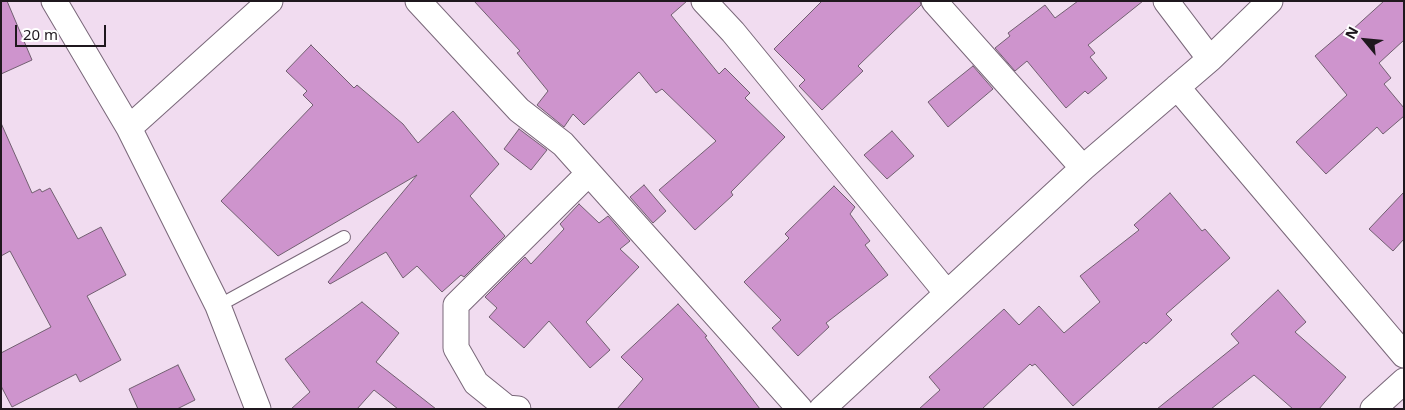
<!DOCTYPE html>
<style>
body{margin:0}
#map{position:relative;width:1405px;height:410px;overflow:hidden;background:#f1dcf0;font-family:"Noto Sans",sans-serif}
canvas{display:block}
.frame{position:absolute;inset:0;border:2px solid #1f181e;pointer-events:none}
.north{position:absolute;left:1340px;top:15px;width:50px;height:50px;-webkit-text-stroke:4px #fff;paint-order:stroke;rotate:298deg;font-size:14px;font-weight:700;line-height:20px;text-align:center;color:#1f181e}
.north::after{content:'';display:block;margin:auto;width:18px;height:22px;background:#1f181e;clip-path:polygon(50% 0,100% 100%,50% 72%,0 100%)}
.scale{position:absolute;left:15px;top:25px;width:91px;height:22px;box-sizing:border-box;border:2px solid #1f181e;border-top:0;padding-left:6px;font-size:15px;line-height:18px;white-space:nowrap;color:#1f181e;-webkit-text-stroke:4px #fff;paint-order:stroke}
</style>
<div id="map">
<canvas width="1405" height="410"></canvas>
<div class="frame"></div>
<div class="north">N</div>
<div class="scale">20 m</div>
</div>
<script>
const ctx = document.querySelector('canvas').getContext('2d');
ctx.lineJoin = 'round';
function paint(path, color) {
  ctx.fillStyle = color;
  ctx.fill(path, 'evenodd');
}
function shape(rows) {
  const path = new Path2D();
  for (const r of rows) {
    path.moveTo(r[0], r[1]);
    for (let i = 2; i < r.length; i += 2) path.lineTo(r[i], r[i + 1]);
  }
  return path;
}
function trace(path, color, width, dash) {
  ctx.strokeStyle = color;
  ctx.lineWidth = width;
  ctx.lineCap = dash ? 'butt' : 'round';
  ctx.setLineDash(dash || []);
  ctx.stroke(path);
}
const building = shape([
 [1,1,7,1,32,60,1,74,1,1],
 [474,1,687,1,671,15,719,74,725,68,750,93,745,98,785,137,731,192,733,195,695,230,659,190,716,141,662,89,656,93,639,72,584,125,573,114,564,127,537,105,548,91,517,53,520,51,474,1],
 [822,1,920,1,921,5,858,66,863,71,822,110,799,86,805,80,774,49,822,1],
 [1078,1,1143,1,1088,45,1095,53,1090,57,1107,78,1088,94,1085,91,1066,108,1027,61,1015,71,995,48,1010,36,1008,33,1045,5,1055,18,1078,1],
 [1384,1,1404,1,1404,40,1379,63,1391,78,1384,84,1404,108,1404,116,1383,134,1377,127,1326,174,1296,142,1347,95,1315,56,1349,27,1352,30,1384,1],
 [311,45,354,88,357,85,403,124,418,143,453,111,499,164,470,196,505,236,464,277,461,275,442,292,417,266,403,278,386,252,330,284,328,282,417,175,278,256,221,201,313,105,303,95,307,91,286,71,311,45],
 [973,66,993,89,948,127,928,102,973,66],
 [1,123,32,193,40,189,42,192,50,188,78,239,101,227,126,275,87,296,121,360,80,382,76,374,12,407,1,386,1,353,51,327,10,251,1,256,1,123],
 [519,129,547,150,531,170,504,149,519,129],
 [892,131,914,156,887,179,864,155,892,131],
 [644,185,666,211,653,223,630,197,644,185],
 [834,186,855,207,850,214,870,241,865,245,888,275,826,323,829,327,798,356,772,328,781,320,744,282,789,238,785,234,834,186],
 [1404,192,1404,239,1393,251,1369,229,1404,192],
 [1170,193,1202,231,1205,229,1230,258,1166,314,1172,320,1146,344,1144,342,1073,406,1035,364,1032,366,1030,364,982,409,919,409,940,390,929,377,1004,309,1019,325,1039,306,1064,333,1100,302,1080,276,1139,230,1134,225,1170,193],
 [579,204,599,223,608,216,630,241,620,249,639,267,586,322,610,350,590,368,549,321,524,348,489,317,497,308,485,297,525,257,531,264,564,229,560,224,579,204],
 [1278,290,1306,322,1295,332,1346,377,1319,409,1293,409,1254,375,1211,409,1157,409,1239,343,1231,334,1278,290],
 [362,302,399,333,376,362,436,409,398,409,374,390,357,409,291,409,310,392,285,359,362,302],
 [678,304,707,336,705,337,760,409,617,409,643,379,621,357,678,304],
 [178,365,195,400,177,409,138,409,129,389,178,365]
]);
paint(building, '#ce94cd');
trace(building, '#715f70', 1);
const lane = shape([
 [218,306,344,237]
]);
const street = shape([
 [54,1,129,128,218,306,258,409],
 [418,1,519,110,563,144,800,409],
 [704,1,733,32,946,292],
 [934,1,1083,168],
 [1166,1,1210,59],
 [1177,87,1404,355],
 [129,128,270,1],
 [518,409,507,408,476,383,456,348,456,305,589,173],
 [822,409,1083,168,1210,59,1270,1],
 [1373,409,1404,381]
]);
trace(lane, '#796779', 14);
trace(street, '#796779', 27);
trace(lane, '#fff', 12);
trace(street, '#fff', 25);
</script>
